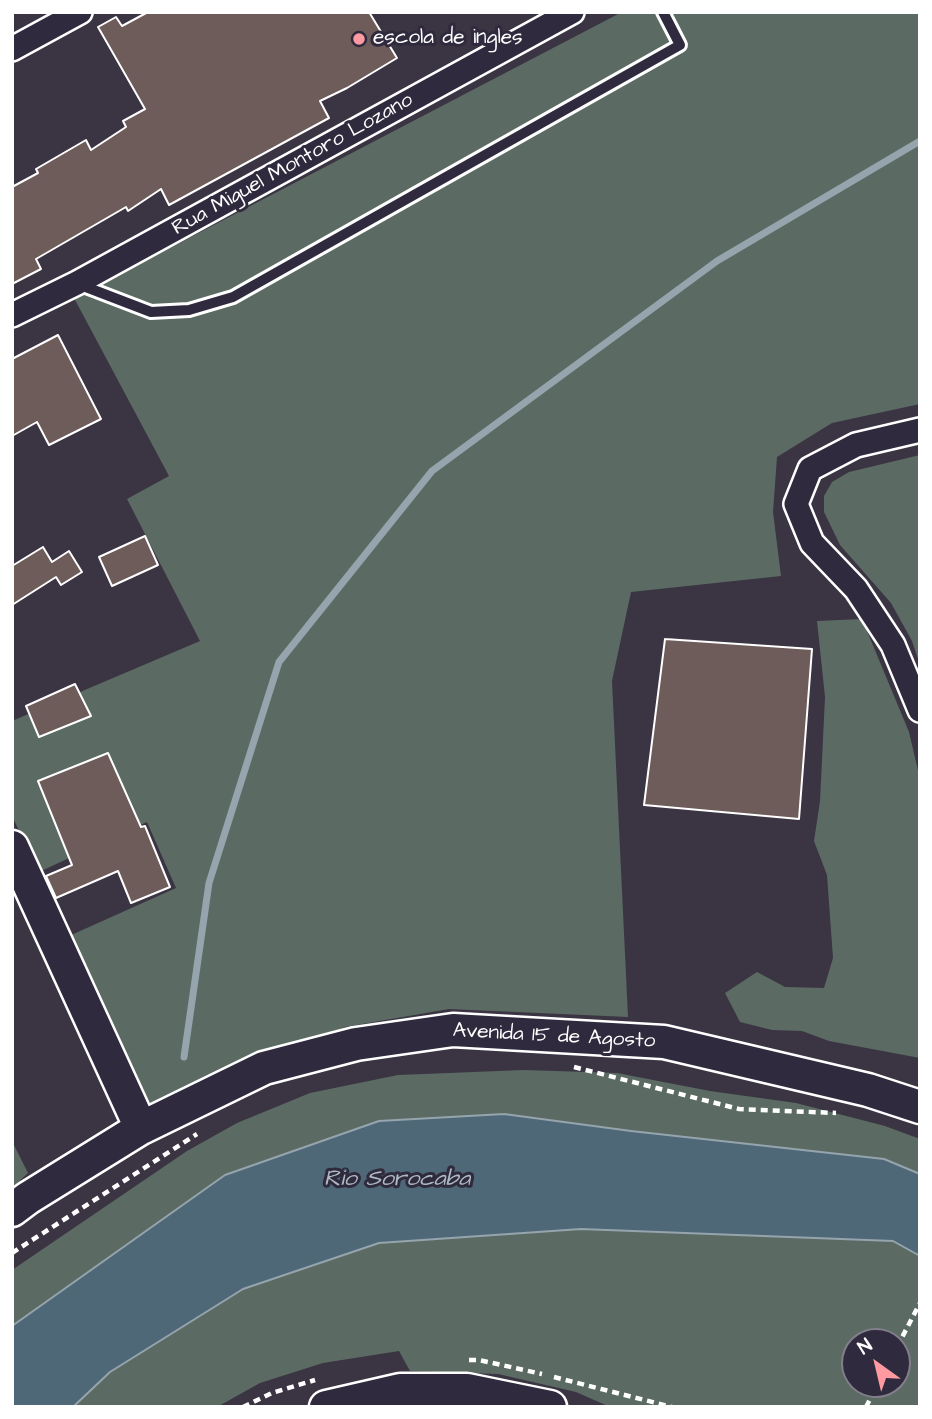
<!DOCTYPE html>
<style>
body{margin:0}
#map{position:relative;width:932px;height:1419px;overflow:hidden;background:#3b3443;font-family:"Architects Daughter",sans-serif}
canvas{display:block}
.frame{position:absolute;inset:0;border:14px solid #fff;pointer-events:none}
.north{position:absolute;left:841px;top:1328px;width:70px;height:70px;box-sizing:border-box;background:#2f2a3d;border:2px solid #827f8b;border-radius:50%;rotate:326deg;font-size:19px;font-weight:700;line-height:28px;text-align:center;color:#fff}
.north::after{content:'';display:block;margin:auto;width:24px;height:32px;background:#ff9aa2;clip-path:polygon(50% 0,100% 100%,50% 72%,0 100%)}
</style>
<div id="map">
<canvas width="932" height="1419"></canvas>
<div class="frame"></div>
<div class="north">N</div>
</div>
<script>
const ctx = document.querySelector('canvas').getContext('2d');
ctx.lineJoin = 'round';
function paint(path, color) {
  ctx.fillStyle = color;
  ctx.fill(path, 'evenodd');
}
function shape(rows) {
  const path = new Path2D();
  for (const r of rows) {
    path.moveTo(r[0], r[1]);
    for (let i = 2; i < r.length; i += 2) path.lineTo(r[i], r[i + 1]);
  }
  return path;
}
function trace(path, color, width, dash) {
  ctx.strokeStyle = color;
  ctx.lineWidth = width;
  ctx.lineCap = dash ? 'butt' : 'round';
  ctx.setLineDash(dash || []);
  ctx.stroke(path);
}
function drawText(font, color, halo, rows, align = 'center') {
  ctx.font = font + ' "Architects Daughter",sans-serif';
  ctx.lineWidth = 6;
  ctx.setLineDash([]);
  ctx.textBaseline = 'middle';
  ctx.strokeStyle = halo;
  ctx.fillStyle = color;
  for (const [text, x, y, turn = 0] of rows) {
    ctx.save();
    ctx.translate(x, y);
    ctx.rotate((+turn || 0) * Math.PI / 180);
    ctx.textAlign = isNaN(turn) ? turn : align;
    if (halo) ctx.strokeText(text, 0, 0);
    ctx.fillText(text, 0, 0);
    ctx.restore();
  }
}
paint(shape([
 [622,12,920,12,920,404,832,423,777,457,773,512,781,576,631,592,612,681,628,1017,449,1009,345,1027,261,1061,160,1111,144,1102,69,936,176,888,147,822,39,872,12,816,12,721,200,641,127,499,169,476,74,298],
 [920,455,920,665,912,641,891,603,840,545,824,512,824,496,832,482,849,472],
 [862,619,909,732,920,779,920,1058,829,1041,802,1031,772,1030,740,1022,725,993,757,972,785,987,824,988,833,958,827,875,814,841,820,801,825,697,817,621],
 [524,1070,617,1073,710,1091,796,1103,885,1126,920,1139,920,1407,610,1407,576,1392,498,1374,410,1371,399,1351,323,1363,260,1383,217,1407,12,1407,12,1270,187,1151,237,1123,310,1093,398,1075],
 [855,1342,897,1342,897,1384,855,1384],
 [12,1141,28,1173,12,1188]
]), '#5b6b63');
const water = shape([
 [504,1114,631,1131,884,1159,920,1174,920,1256,893,1241,581,1229,379,1243,243,1289,110,1372,73,1407,12,1407,12,1326,225,1175,379,1121,504,1114]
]);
paint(water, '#4e6877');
trace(water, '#95a4ad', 2);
trace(shape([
 [184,1057,209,883,279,662,432,471,717,261,920,141]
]), '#95a4ad', 7);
const building = shape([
 [148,12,369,12,397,58,347,88,320,101,329,118,169,205,161,189,128,211,126,207,36,259,41,269,12,284,12,187,38,173,36,169,86,140,91,150,126,127,123,121,145,109,98,27,116,17,122,26,148,12],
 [58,335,101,419,49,445,37,422,12,436,12,359,58,335],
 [145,536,158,565,112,586,99,557,145,536],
 [43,547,52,562,69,551,82,572,61,585,56,577,12,605,12,566,43,547],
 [665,639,812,649,799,819,644,805,665,639],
 [75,684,91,716,39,737,26,706,75,684],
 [108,753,141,827,145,826,170,887,131,903,118,871,56,898,46,876,72,865,38,781,108,753]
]);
paint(building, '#6d5c5a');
trace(building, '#fff', 2);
const lane = shape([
 [78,284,151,312,189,310,233,297,680,45,663,12]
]);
const street = shape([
 [12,49,80,12],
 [12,315,77,283,572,12],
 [920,430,856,445,810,469,796,504,812,543,856,589,893,645,920,710]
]);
const secondary = shape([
 [12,847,141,1128],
 [12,1210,28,1198,141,1128,264,1068,356,1044,453,1030,664,1042,868,1090,920,1107],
 [326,1407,400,1390,467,1390,550,1407]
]);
trace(lane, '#fff', 16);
trace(street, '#fff', 28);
trace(secondary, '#fff', 37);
trace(shape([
 [574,1067,739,1109,836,1113],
 [12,1253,197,1134],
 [897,1347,920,1303],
 [469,1360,479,1360,542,1374],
 [554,1377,672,1407],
 [243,1407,272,1393,315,1380],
 [866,1407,878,1384]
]), '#fff', 4.5, [7, 5]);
trace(lane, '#2f2a3d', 10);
trace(street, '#2f2a3d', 23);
trace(secondary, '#2f2a3d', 32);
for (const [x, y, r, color] of [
 [359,39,7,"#ff9aa2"]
]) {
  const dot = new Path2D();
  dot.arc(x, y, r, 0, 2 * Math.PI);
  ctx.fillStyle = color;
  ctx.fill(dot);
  trace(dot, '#2f2a3d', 2.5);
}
drawText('21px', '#fff', '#2f2a3d', [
 ["escola de ingles",373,39]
], 'left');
drawText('21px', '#fff', '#2f2a3d', [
 ["Rua Miguel Montoro Lozano",293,165,-29],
 ["Avenida 15 de Agosto",554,1037,3]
]);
drawText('italic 23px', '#afbbc2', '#2f2a3d', [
 ["Rio Sorocaba",397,1180]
]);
</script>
